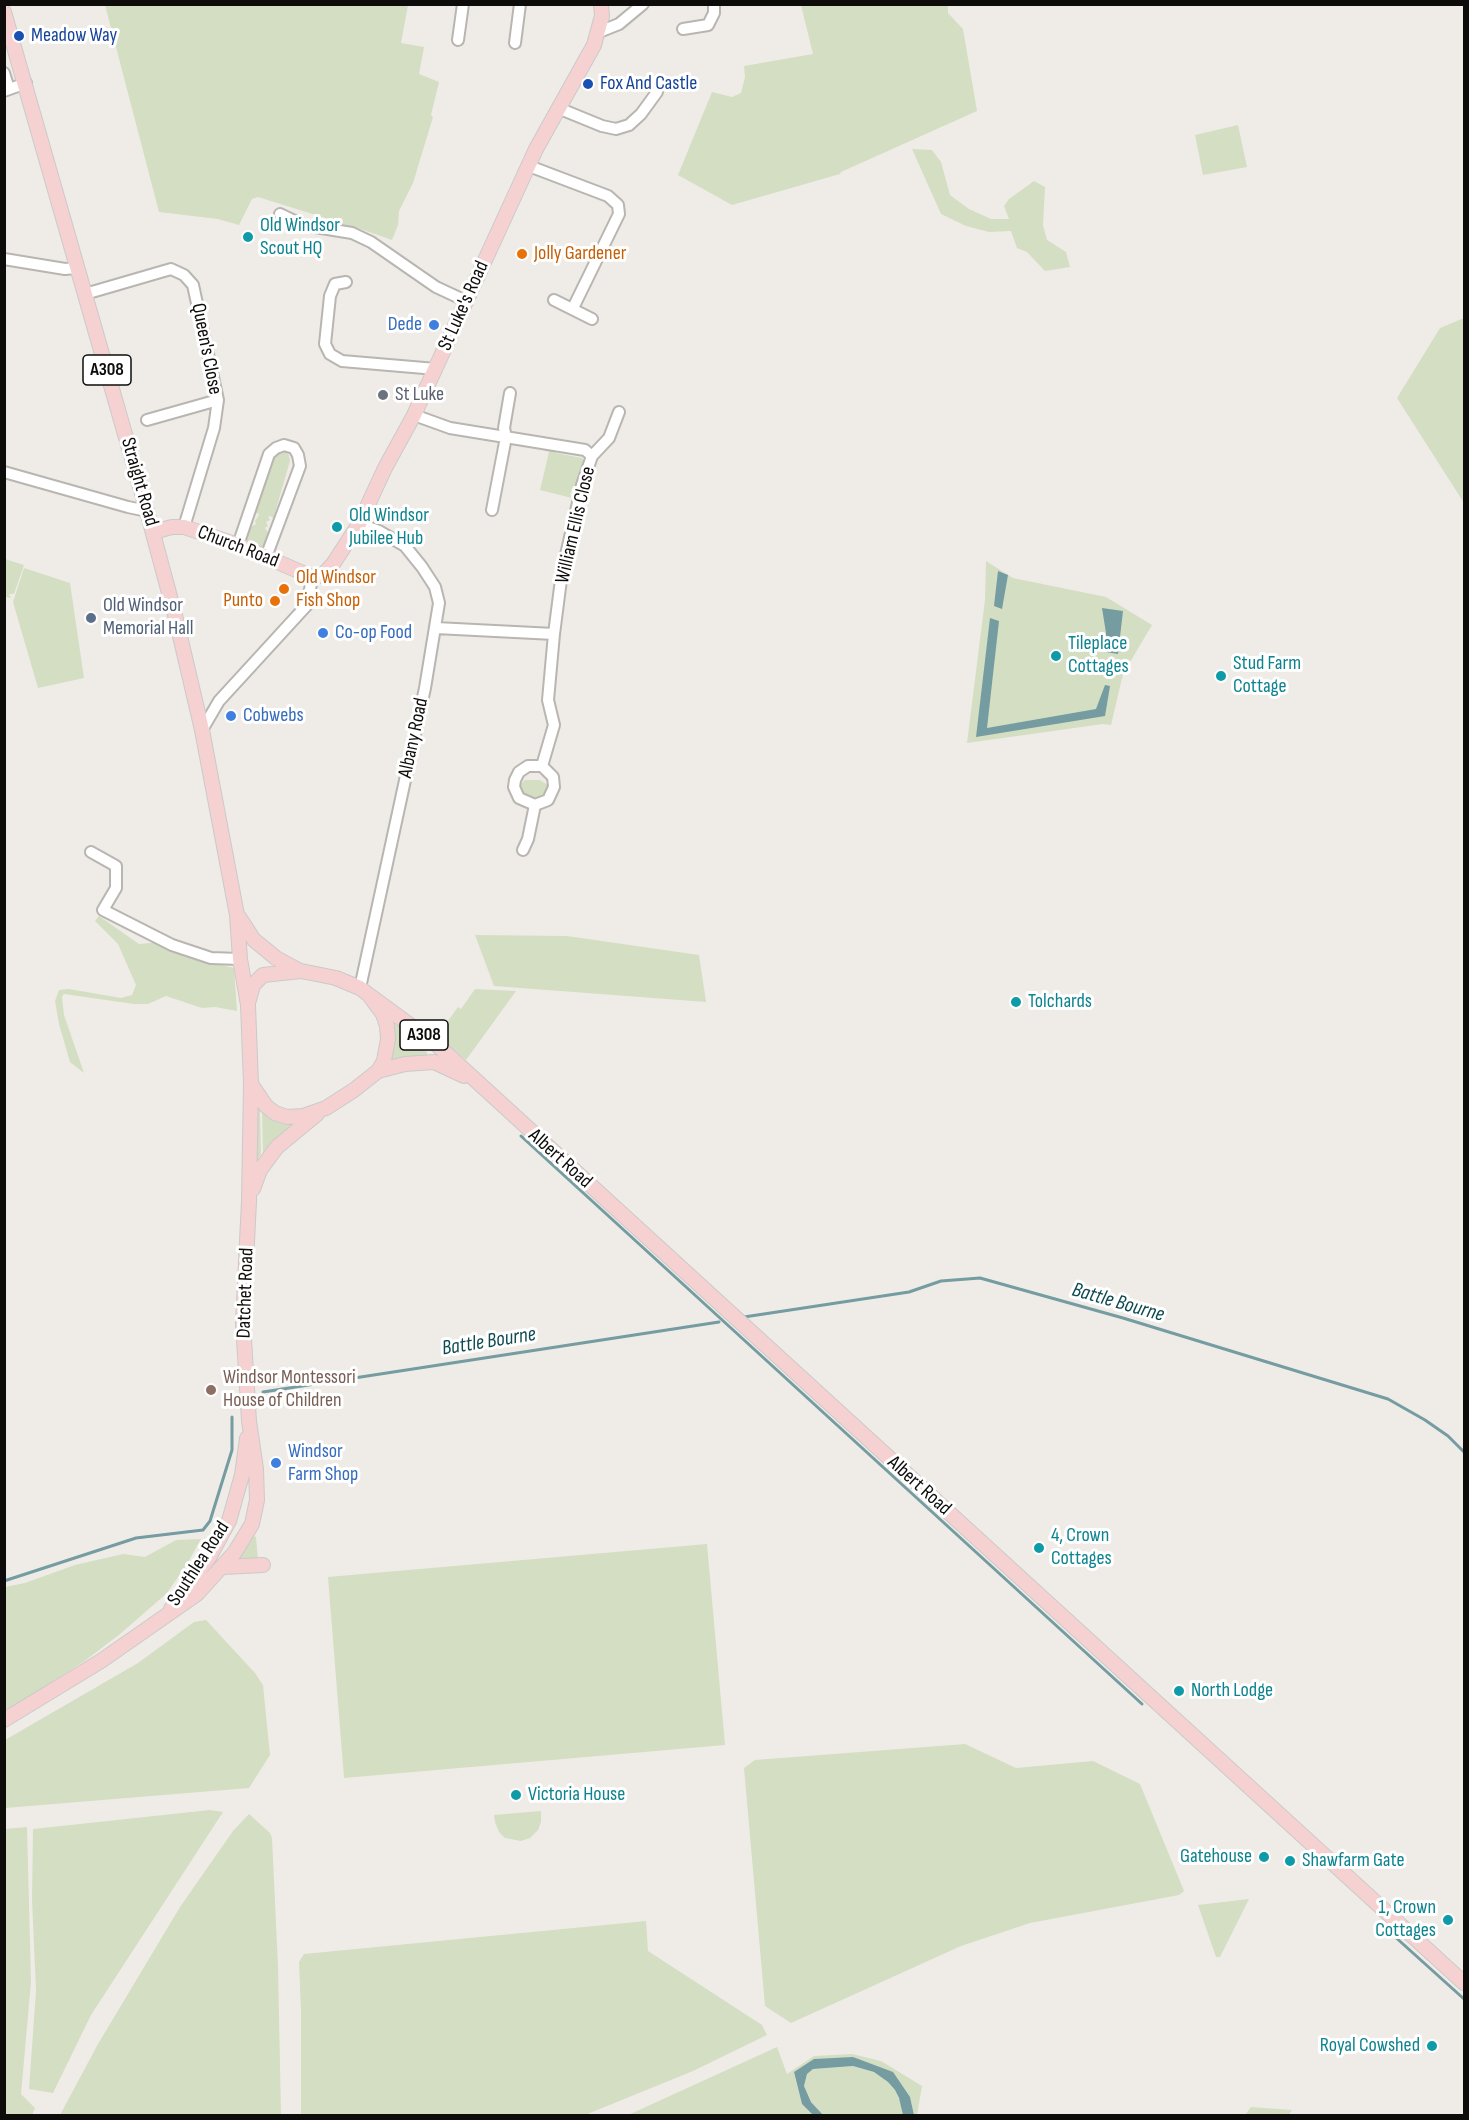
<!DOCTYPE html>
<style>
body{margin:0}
#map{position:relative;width:1469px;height:2120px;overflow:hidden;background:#efece7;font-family:"Sofia Sans Condensed",sans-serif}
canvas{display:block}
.frame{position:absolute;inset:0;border:6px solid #0d0c0b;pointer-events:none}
</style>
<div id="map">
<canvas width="1469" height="2120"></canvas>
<div class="frame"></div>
</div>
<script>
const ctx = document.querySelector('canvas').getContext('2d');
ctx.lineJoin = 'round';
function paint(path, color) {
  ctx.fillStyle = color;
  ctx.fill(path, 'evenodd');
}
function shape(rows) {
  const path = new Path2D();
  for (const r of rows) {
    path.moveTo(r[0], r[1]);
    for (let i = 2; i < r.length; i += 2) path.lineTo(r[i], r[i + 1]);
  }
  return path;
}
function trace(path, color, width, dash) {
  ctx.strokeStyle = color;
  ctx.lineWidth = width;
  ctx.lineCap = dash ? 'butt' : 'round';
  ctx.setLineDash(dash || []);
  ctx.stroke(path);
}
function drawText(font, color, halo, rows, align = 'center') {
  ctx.font = font + ' "Sofia Sans Condensed",sans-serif';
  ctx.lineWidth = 6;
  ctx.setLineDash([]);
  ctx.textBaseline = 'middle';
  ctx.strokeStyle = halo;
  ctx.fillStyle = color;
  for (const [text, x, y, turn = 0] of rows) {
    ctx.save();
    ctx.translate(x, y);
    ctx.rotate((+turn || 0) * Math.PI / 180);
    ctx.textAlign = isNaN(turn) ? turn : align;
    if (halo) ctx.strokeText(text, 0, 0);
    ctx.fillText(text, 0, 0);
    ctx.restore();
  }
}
paint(shape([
 [105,5,408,5,401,43,424,47,419,74,439,82,431,115,433,117,413,183,399,211,398,225,392,240,355,227,353,233,346,231,335,221,258,197,252,199,239,225,218,219,159,212],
 [801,5,948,5,948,13,963,29,977,111,841,172,840,174,732,205,678,175,712,92,732,97,741,93,745,77,744,66,813,54],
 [1238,125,1247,167,1203,175,1195,135],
 [912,149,932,150,941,162,950,195,969,209,991,219,1009,219,1004,206,1009,199,1034,181,1045,187,1043,225,1047,240,1066,252,1070,267,1045,271,1027,252,1017,248,1011,231,989,232,966,226,941,214],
 [1464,318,1464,503,1397,398,1440,328],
 [544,447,554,450,556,453,582,458,587,466,586,468,581,467,576,486,573,486,570,495,580,499,580,500,540,490,549,452,543,450],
 [283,450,289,455,290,461,274,516,275,520,271,516,268,517,270,520,266,522,268,526,265,528,270,536,266,546,258,549,246,544,245,539,247,529,256,524,255,521,259,515,258,513,252,514,255,512,272,456,276,452],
 [5,559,24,565,14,594,9,594,11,598,5,597],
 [986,561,1013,578,1106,597,1152,625,1123,674,1111,725,1103,724,967,743,985,600],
 [24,568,70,583,84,678,38,688,13,602],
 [525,780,540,780,551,787,546,801,531,799,519,791,521,784],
 [99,916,139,944,162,942,201,960,234,968,237,1011,215,1007,202,1008,166,996,148,1004,134,1004,64,994,62,997,64,1015,84,1073,70,1062,59,1024,55,1001,59,990,69,989,121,998,132,995,136,985,118,944,95,921],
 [475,935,567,936,699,955,706,1002,494,986],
 [475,989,516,991,466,1060,437,1036,458,1007,461,1009],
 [389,1021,397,1026,399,1023,423,1043,420,1047,427,1052,427,1058,389,1063],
 [256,1106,260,1109,261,1154,258,1159,256,1160],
 [262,1111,290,1123,291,1127,273,1141,263,1153],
 [251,1535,256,1537,258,1559,234,1561],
 [201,1539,186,1566,166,1594,120,1634,86,1660,5,1712,5,1587,25,1583,75,1565,123,1554,145,1557,176,1540],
 [707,1544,725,1745,344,1778,328,1577],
 [206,1620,255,1673,263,1685,270,1755,249,1788,5,1808,5,1740,138,1663,194,1622],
 [965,1744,1016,1768,1093,1761,1140,1784,1184,1891,1179,1895,1030,1923,961,1946,791,2023,765,2006,744,1768,755,1760],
 [210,1810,223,1812,91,2015,53,2093,29,2089,36,1991,32,1899,33,1829],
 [541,1811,541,1822,538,1830,530,1838,521,1841,505,1838,499,1832,495,1822,494,1815],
 [249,1814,270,1833,272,1838,278,1966,281,2115,60,2115,98,2044,180,1907,233,1831],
 [27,1827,31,1982,21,2094,35,2108,32,2115,5,2115,5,1829],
 [1249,1899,1220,1957,1216,1957,1198,1905],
 [646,1921,648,1951,762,2025,767,2035,693,2071,585,2115,301,2115,301,2011,299,1962,304,1954],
 [777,2047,787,2074,814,2056,852,2054,881,2061,922,2086,917,2115,914,2115,910,2097,853,2057,794,2073,802,2104,813,2115,626,2116],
 [853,2066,874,2072,888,2082,895,2090,902,2106,903,2115,823,2115,811,2102,804,2086,807,2074,813,2069],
 [1251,2107,1292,2110,1289,2115,1245,2115]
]), '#d4dec3');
paint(shape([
 [998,571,1008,575,1002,609,994,606],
 [1102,608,1123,611,1118,654,1106,652,1106,633],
 [990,618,999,621,987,728,1096,709,1105,685,1110,686,1105,716,976,737],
 [853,2057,893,2072,910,2097,914,2115,903,2115,899,2098,895,2090,888,2082,874,2072,853,2066,813,2069,807,2074,804,2086,811,2102,823,2115,813,2115,802,2104,794,2072,814,2059]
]), '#749ca1');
trace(shape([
 [521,1136,1142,1704],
 [744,1317,909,1292,941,1281,980,1278,1123,1318,1388,1399,1425,1420,1448,1436,1464,1452],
 [263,1392,719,1322],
 [4,1581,136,1538,203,1530,210,1521,232,1450,232,1417],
 [1393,1935,1464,1999]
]), '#749ca1', 3);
const minor = shape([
 [683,29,708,25,714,13,714,4],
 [599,32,619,24,643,4],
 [458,40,463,4],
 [515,43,520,4],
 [4,73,9,89],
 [4,91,26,83],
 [558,108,602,126,616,129,629,125,641,114,657,92],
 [529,166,608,196,618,205,619,214,573,308],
 [280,214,303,225,352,233,371,242,436,287,466,301],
 [4,259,65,269,77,268],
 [346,282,335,284,330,296,325,344,330,354,342,361,436,369],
 [85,294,171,269,184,275,193,285,218,400,214,428,184,527],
 [554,300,592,319],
 [414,415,450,428,585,450,592,456,582,485,562,572,554,634,548,700,554,725,542,766,528,766,519,772,515,780,514,787,519,798,535,805,548,800,554,787,553,777,542,766],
 [147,420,218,400],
 [592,456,609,438,619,412],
 [4,472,128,507,147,511],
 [492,510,506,437,504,428,510,393],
 [359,524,379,531,405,546,422,567,435,587,439,603,425,688,360,988],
 [238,545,269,454,276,448,284,445,294,448,298,455,300,466,266,557],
 [436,628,554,634],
 [202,730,219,701,307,605,311,584,310,576],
 [523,850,528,839,535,805],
 [91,852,116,866,116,888,103,910,172,945,211,958,240,959]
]);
const major = shape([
 [4,12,147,511,176,619,202,730,237,915,240,959,248,1005,251,1084,249,1201,243,1323,249,1421,256,1469,257,1500,252,1524,235,1552,197,1594,101,1661,4,1720],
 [153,532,172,527,184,527,238,545,310,576,322,576,333,564,359,524,385,468,414,415,536,149,594,45,602,16,601,4],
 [239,917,254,940,276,958,300,971],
 [369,995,437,1045,1464,1983],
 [249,1000,253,985,263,975,301,971,336,978,360,988,369,995,383,1014,387,1026,388,1039,384,1061,378,1071,354,1090,326,1108,303,1116,287,1117,275,1113,266,1106,251,1084],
 [378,1071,405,1064,434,1062,464,1076],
 [253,1189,260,1170,277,1147,317,1114],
 [223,1567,263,1565],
 [171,1609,210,1556,229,1521,242,1475,247,1438]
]);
trace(minor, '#b9b5b1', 14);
trace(major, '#cacac9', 16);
trace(minor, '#fff', 10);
trace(major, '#f6d1d1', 14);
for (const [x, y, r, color] of [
 [19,36,6,"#1a4fb4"],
 [588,84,6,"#1a4fb4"],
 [248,237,6,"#0f9aa8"],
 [522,254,6,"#e8710a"],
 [434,325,6,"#3f7fe0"],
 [383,395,6,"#6b7280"],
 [337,527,6,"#0f9aa8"],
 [284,589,6,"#e8710a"],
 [275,601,6,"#e8710a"],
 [91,618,6,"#5c6f8a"],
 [323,633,6,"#3f7fe0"],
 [1056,656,6,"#0f9aa8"],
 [1221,676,6,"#0f9aa8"],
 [231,716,6,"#3f7fe0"],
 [1016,1002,6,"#0f9aa8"],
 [211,1390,6,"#8d6e63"],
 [276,1463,6,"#3f7fe0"],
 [1039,1548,6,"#0f9aa8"],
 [1179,1691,6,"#0f9aa8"],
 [516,1795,6,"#0f9aa8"],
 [1264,1857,6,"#0f9aa8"],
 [1290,1861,6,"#0f9aa8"],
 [1448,1920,6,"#0f9aa8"],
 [1432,2046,6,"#0f9aa8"]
]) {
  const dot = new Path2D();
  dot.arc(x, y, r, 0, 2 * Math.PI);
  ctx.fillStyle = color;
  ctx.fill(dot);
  trace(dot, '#fff', 2);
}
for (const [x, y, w] of [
 [107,370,48],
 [424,1035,48]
]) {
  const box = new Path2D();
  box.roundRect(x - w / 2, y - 15, w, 30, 4.5);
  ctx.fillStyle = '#fff';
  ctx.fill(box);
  trace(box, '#0d0c0b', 1.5);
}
drawText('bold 18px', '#0d0c0b', null, [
 ["A308",107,370],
 ["A308",424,1035]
]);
drawText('20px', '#164399', '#fff', [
 ["Meadow Way",31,36],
 ["Fox And Castle",600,84]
], 'left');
drawText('20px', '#0d838f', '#fff', [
 ["Old Windsor",260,226],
 ["Scout HQ",260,249],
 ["Old Windsor",349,516],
 ["Jubilee Hub",349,539],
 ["Tileplace",1068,644],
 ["Cottages",1068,667],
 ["Stud Farm",1233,664],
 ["Cottage",1233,687],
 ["Tolchards",1028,1002],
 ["4, Crown",1051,1536],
 ["Cottages",1051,1559],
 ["North Lodge",1191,1691],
 ["Victoria House",528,1795],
 ["Gatehouse",1252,1857,"right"],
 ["Shawfarm Gate",1302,1861],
 ["1, Crown",1436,1908,"right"],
 ["Cottages",1436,1931,"right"],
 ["Royal Cowshed",1420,2046,"right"]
], 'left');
drawText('20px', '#c56008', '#fff', [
 ["Jolly Gardener",534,254],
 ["Old Windsor",296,578],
 ["Fish Shop",296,601],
 ["Punto",263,601,"right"]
], 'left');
drawText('20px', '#0d0c0b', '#fff', [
 ["St Luke's Road",464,306,-66],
 ["Queen's Close",206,349,79],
 ["Straight Road",139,482,74],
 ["William Ellis Close",576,525,-77],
 ["Church Road",238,547,21],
 ["Albany Road",414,738,-78],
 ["Albert Road",560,1159,42],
 ["Datchet Road",246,1293,-88],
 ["Albert Road",919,1486,42],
 ["Southlea Road",199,1564,-57]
]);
drawText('20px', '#366cbe', '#fff', [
 ["Dede",422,325,"right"],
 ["Co-op Food",335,633],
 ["Cobwebs",243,716],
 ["Windsor",288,1452],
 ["Farm Shop",288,1475]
], 'left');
drawText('20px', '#5b616d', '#fff', [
 ["St Luke",395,395]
], 'left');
drawText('20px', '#4e5e75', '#fff', [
 ["Old Windsor",103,606],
 ["Memorial Hall",103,629]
], 'left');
drawText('20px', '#785e54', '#fff', [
 ["Windsor Montessori",223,1378],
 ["House of Children",223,1401]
], 'left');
drawText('italic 21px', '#0c4a50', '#fff', [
 ["Battle Bourne",1118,1303,16],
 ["Battle Bourne",489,1342,-9]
]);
</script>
